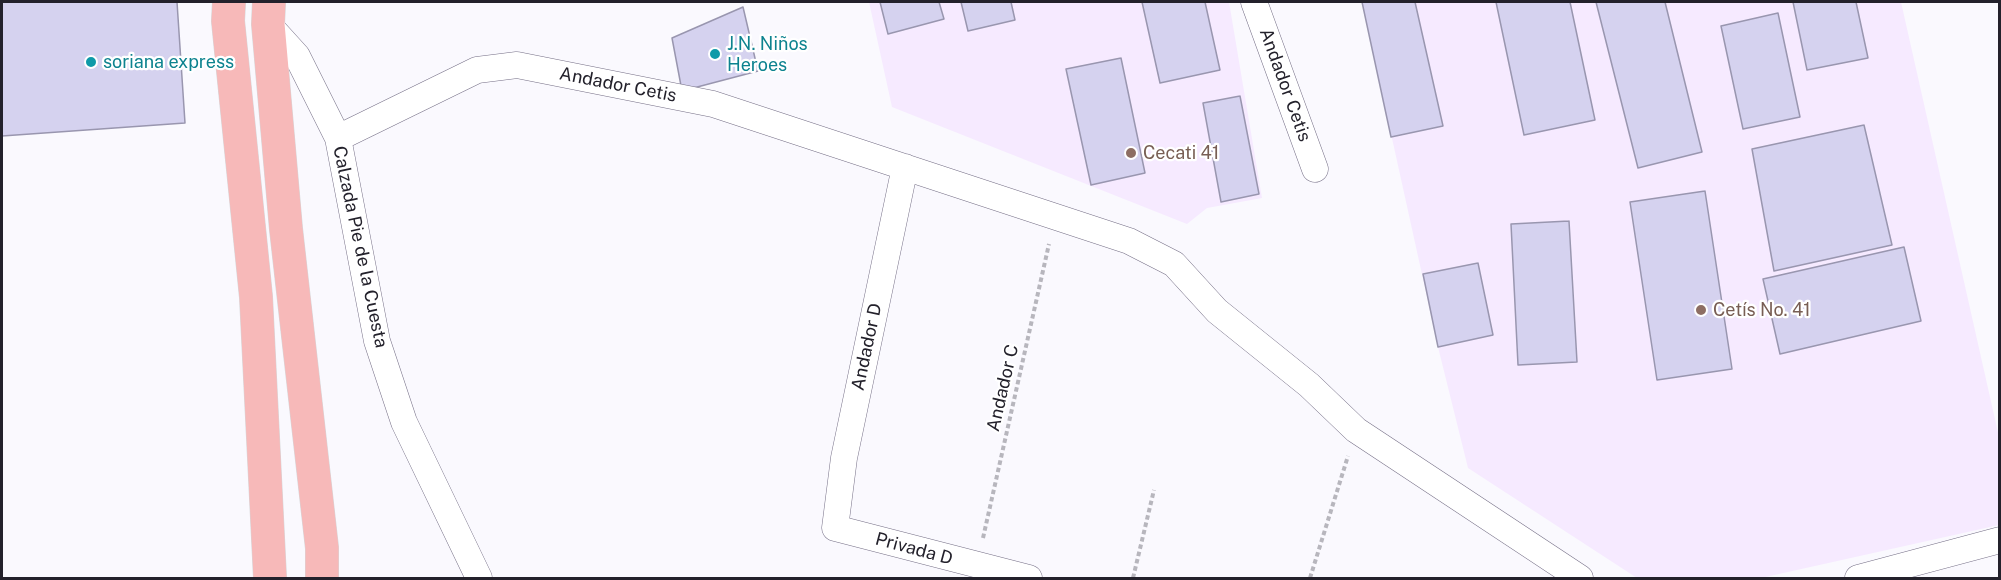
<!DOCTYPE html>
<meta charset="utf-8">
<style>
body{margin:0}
#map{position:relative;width:2001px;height:580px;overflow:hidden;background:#faf9fe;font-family:"Public Sans",sans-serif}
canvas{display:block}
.frame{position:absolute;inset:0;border:3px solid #23212b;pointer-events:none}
</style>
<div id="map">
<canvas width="2001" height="580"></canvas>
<div class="frame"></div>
</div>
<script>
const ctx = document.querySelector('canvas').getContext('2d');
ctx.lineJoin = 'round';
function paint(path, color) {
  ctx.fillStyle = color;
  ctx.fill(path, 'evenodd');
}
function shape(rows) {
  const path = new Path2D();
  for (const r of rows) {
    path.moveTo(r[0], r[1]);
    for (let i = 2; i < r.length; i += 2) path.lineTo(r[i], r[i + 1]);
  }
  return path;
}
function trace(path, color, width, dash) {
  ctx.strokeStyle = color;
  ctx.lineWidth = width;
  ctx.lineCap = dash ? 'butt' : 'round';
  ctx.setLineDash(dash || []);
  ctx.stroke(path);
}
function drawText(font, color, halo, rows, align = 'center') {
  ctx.font = font + ' "Public Sans",sans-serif';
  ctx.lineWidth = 4.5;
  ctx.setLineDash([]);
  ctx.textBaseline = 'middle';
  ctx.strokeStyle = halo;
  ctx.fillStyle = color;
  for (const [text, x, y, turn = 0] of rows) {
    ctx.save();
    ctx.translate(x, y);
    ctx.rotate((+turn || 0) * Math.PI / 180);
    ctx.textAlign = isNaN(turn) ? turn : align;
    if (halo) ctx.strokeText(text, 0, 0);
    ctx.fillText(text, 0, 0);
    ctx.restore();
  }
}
paint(shape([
 [869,2,1229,2,1262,198,1207,208,1187,224,892,107],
 [1362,2,1901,2,1999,437,1999,525,1761,578,1637,578,1468,468,1438,347]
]), '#f6eaff');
const building = shape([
 [2,2,177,2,185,123,2,136,2,2],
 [880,2,939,2,944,19,888,34,880,2],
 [961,2,1011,2,1015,20,968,31,961,2],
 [1142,2,1205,2,1220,70,1160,83,1142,2],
 [1362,2,1415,2,1443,126,1391,137,1362,2],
 [1496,2,1570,2,1595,120,1524,135,1496,2],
 [1596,2,1665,2,1702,152,1638,168,1596,2],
 [1793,2,1856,2,1868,58,1807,70,1793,2],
 [743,7,758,71,682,91,672,38,743,7],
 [1778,13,1800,117,1743,129,1721,26,1778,13],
 [1121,58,1145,173,1091,185,1066,69,1121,58],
 [1240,96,1259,194,1221,202,1203,103,1240,96],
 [1864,125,1892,245,1774,271,1752,149,1864,125],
 [1705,191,1732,369,1657,380,1630,202,1705,191],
 [1569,221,1577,362,1518,365,1511,224,1569,221],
 [1904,247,1921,321,1780,354,1763,279,1904,247],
 [1478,263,1493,335,1438,347,1423,274,1478,263]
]);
paint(building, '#d5d2ef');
trace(building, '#9996af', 1.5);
const street = shape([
 [1254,2,1315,169],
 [268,24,297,56,338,138,377,341,404,422,479,578],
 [338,138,477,70,517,65,713,104,1129,241,1174,264,1217,311,1309,385,1356,430,1580,578],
 [905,167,844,458,835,528,1029,578],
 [1858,578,2000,540]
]);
const primary = shape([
 [229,2,228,21,256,297,270,578],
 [269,2,268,24,286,229,322,548,322,578]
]);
trace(street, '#756f86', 27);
trace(primary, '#d7d7d9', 34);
trace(shape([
 [983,538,1049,244],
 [1133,578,1154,490],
 [1310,578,1348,456]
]), '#b7b6bd', 4, [4.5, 3]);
trace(street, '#fff', 26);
trace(primary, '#f7b9b9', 33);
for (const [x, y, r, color] of [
 [715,54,6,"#0f9aa8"],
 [91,62,6,"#0f9aa8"],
 [1131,153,6,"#8d6e63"],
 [1701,310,6,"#8d6e63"]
]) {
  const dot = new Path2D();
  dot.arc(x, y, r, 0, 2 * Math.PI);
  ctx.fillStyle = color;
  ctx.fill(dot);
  trace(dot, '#fff', 2);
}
drawText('18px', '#0d838f', '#fff', [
 ["J.N. Niños",727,44],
 ["Heroes",727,65],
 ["soriana express",103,62]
], 'left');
drawText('18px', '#23212b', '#fff', [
 ["Andador Cetis",618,85,11],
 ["Andador Cetis",1285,85,70],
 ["Calzada Pie de la Cuesta",360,247,78],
 ["Andador D",867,347,-78],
 ["Andador C",1003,388,-77],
 ["Privada D",914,549,15]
]);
drawText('18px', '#785e54', '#fff', [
 ["Cecati 41",1143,153],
 ["Cetís No. 41",1713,310]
], 'left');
</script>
